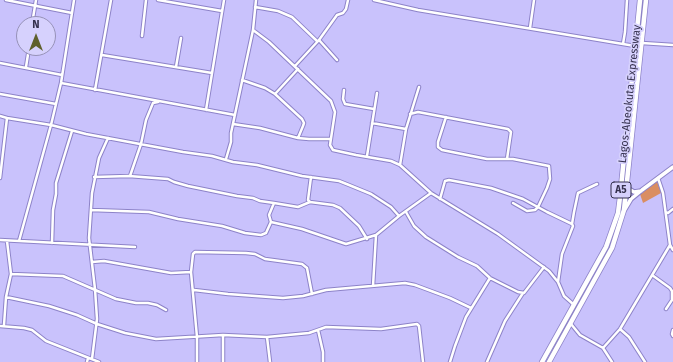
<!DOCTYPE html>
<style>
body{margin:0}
#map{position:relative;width:673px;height:362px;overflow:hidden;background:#c9c2fc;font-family:"Fira Sans",sans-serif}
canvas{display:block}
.north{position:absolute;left:16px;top:16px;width:40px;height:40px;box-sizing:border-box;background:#d6d1fd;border:1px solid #9691b7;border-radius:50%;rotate:0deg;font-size:11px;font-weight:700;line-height:16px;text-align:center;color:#35314e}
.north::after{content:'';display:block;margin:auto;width:14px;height:18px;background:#5f602d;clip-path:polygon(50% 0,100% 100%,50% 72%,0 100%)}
</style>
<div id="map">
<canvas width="673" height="362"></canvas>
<div class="north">N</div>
</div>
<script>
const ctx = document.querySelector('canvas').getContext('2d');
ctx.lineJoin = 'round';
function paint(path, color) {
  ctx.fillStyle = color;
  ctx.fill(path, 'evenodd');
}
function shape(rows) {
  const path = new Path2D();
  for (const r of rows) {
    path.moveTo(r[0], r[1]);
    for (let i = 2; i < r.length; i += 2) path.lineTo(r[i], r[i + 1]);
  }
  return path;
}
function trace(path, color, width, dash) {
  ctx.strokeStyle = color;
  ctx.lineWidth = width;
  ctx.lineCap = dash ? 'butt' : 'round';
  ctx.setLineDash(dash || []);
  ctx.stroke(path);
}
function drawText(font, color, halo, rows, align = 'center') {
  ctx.font = font + ' "Fira Sans",sans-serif';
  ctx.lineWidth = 3.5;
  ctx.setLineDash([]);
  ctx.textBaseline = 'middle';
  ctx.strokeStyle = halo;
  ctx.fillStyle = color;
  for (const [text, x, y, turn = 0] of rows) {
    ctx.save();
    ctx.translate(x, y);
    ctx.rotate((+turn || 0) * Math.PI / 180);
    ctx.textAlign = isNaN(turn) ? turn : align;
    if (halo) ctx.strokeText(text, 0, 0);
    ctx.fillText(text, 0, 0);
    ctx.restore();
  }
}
paint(shape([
 [657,181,661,193,643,203,640,194]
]), '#da8e62');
const minor = shape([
 [6,0,72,13],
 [74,0,61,83,51,125,86,134,183,152,212,156,233,162,257,165,302,176,339,181,349,185,371,194,391,207,399,216],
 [158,0,222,11],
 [374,0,418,10,635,46],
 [255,7,278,11,292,17,317,41],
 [32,24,36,0],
 [530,28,534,0],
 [253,30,269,42,331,101,335,112,330,145,333,150,356,155,391,161,400,165,431,193,498,234,549,271,558,282,564,296,573,304],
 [142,36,146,0],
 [319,40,337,60],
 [642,43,673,45],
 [623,44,625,32,627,0],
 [102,55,212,73],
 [0,63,62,75],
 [295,66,319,40,337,15,343,13,346,9,348,0],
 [26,67,29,48],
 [176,67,181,38],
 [242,80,265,88,275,94,302,119,304,123,303,126,298,138],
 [61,83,235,115],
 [95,90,111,0],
 [344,90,343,99,345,104,374,109],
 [0,94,56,104],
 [275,94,298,69],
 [206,110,224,0],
 [410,114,418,112,508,129,511,132,507,159],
 [0,116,7,118],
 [446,117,438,142,438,147,442,150,487,159,513,159,549,166,550,179,547,188,538,207,535,210,527,211,513,203],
 [372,123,406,129],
 [233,124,260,128,298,138,309,139,331,139],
 [367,156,377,93],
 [226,159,231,142,231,133,253,30,256,0],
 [400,165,406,129,419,87],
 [130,176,141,144,146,120,153,103,158,102],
 [94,177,129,176,168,179,174,182,188,186,237,196,253,198,260,201,274,203,269,215,271,222,302,229,346,244,376,235,399,216,431,193],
 [311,177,308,200,310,202,333,205,340,208,359,226,367,239],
 [0,178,7,118,51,125,19,241],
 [658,178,663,193,670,245,673,250],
 [440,199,445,181,449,180,491,188,523,199,547,212,572,224,573,226,562,254,558,282],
 [274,203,298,207,310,202],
 [91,210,149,212,178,219,222,226,245,233,261,235,266,233,271,222],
 [406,212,414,226,426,237,458,257,477,266,490,278,518,292,524,293,544,267],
 [666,212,668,213,673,209],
 [572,224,574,212,578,193,597,184],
 [0,240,135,247],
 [52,243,53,210,56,194,56,183,72,131],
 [92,262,104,261,171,273,191,272],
 [11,274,63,276,116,299,136,303,148,303,157,305,166,310],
 [652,275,670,288,672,291,672,300,666,309],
 [373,286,376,235],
 [194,290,228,294,283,298,303,296,326,290,405,283,415,285,450,298,471,308],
 [6,297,49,306,77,315,97,324,125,333,156,339,223,335,267,337,309,333,326,327,381,329,417,324,419,326,423,362],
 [571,324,580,335,603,348,612,362],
 [4,325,6,297,11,274,7,241],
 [0,326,24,328,32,330,46,341,99,362],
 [620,329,629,337,645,362],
 [318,330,323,352,323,362],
 [673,330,672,334,673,336],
 [223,335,223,362],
 [267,337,270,362],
 [603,348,620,329,670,245],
 [92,359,97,319,95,289,89,238,92,193,99,158,108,138],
 [87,362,88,358],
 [197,362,197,337,191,272,193,254,195,252,246,253,255,254,265,259,302,264,307,268,312,294],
 [450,362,455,346,466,317,490,278],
 [487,362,505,321,523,293]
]);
const secondary = shape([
 [627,188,634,192,641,191],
 [625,209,631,199,642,190,673,167]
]);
const trunk = shape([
 [542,362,606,247,618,213,620,197,640,0],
 [549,362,612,248,624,210,646,0]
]);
trace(minor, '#8d83c8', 4.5);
trace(secondary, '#8d83c8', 5.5);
trace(trunk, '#8d83c8', 6);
trace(minor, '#fff', 2.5);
trace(secondary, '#fff', 3.5);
trace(trunk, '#fff', 4.5);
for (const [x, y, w] of [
 [621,190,20]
]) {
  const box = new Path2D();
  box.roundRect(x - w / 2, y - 8, w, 16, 3);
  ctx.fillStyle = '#d6d1fd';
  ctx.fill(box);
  trace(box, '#35314e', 1);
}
drawText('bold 10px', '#35314e', null, [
 ["A5",621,190]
]);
drawText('11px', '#35314e', '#d6d1fd', [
 ["Lagos-Abeokuta Expressway",630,94,-84]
]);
</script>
